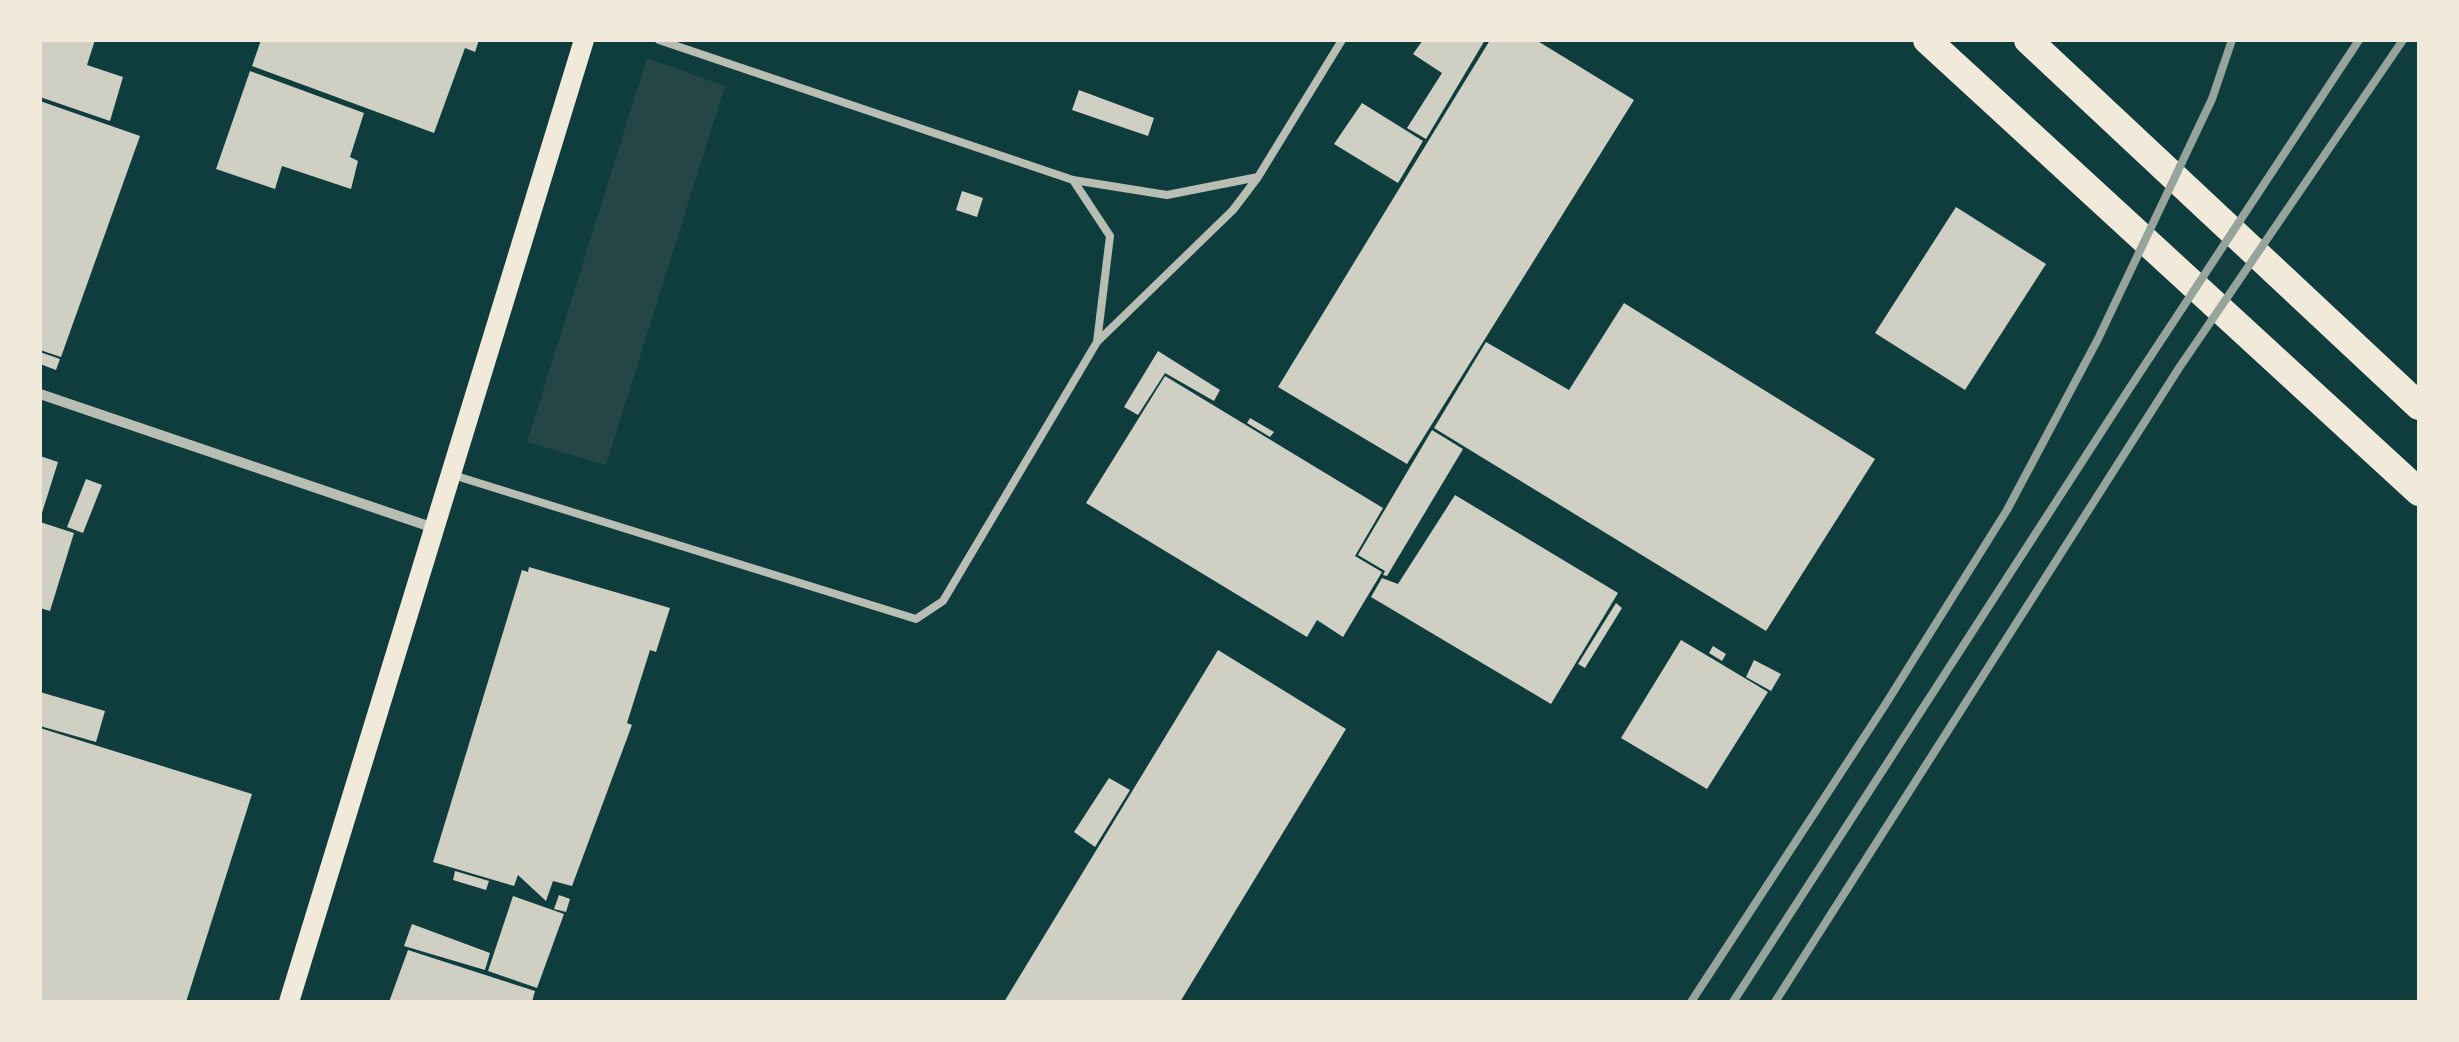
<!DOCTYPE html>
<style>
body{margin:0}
#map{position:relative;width:2459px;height:1042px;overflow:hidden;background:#0f3d3e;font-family:"Roboto Condensed",sans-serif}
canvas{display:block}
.frame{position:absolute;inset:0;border:42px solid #f1e9da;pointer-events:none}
</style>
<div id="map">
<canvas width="2459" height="1042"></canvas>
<div class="frame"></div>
</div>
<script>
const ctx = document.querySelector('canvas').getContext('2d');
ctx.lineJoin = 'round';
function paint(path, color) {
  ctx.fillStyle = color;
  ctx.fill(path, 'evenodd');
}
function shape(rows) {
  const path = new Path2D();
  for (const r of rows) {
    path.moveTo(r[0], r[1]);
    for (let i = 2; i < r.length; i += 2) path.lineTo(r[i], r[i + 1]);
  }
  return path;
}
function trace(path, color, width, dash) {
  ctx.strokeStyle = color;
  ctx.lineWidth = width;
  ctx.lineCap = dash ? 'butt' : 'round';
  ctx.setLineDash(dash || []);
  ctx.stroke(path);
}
paint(shape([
 [647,58,725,86,606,465,527,442]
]), '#244646');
paint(shape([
 [40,40,95,40,87,65,123,77,110,121,40,97],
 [261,40,479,40,475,52,465,48,434,133,252,66],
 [1423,40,1485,40,1426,139,1407,128,1442,73,1413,54],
 [1490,40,1536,40,1634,100,1407,464,1278,387],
 [250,71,364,113,350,157,358,161,351,189,282,166,275,189,216,169],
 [1079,90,1154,118,1148,136,1072,110],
 [40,101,140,136,61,357,40,350],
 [1362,103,1423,141,1398,183,1334,144],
 [962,191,983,198,977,217,956,210],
 [1956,207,2046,264,1965,390,1875,333],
 [1624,303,1875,459,1766,631,1434,428,1486,342,1569,390],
 [1158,351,1220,390,1214,401,1165,373,1138,415,1124,407],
 [40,352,60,359,56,370,40,364],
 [1165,376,1383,508,1355,556,1382,572,1343,637,1317,620,1307,637,1086,503],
 [1250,418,1274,432,1270,437,1247,423],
 [1432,430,1463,449,1387,576,1383,575,1385,571,1358,555],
 [40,456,58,462,41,516,40,516],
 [86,479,102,485,83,533,67,527],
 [1455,495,1618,593,1551,704,1371,597,1382,578,1398,584],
 [40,522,74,533,50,611,40,608],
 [529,567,670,608,656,652,650,650,627,723,632,725,572,886,553,881,546,901,518,875,514,886,433,862,522,570,528,572],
 [1616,603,1622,608,1585,668,1578,664],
 [1681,640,1768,692,1707,789,1621,738],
 [1713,646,1726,654,1722,661,1709,653],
 [1218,650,1346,729,1180,1002,1004,1002],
 [1754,660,1781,674,1771,691,1746,677],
 [40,692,105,711,96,742,40,726],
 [40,728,252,794,186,1002,40,1000],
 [1109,778,1130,790,1095,847,1074,832],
 [455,871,489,881,486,890,453,880],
 [559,895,570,899,566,912,554,909],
 [513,896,564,914,537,988,488,971],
 [412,924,490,953,485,970,404,946],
 [408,950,535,991,532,1002,389,1002]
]), '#cfcfc3');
trace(shape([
 [659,40,1073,180,1110,236,1097,342],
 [1073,180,1167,195,1258,177,1342,40],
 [453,475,916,619,943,601,1097,342,1233,210,1258,177]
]), '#b8beb3', 8);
trace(shape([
 [40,394,434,528]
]), '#b8beb3', 10);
trace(shape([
 [289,1002,584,40]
]), '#f1e9da', 20);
trace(shape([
 [1927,40,2419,492],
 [2028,40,2419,406]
]), '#f1e9da', 28);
trace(shape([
 [1691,1002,1885,705,2007,510,2098,339,2212,99,2232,40],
 [1733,1002,2129,389,2359,40],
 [1775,1002,2179,368,2403,40]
]), '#97a49c', 8);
</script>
